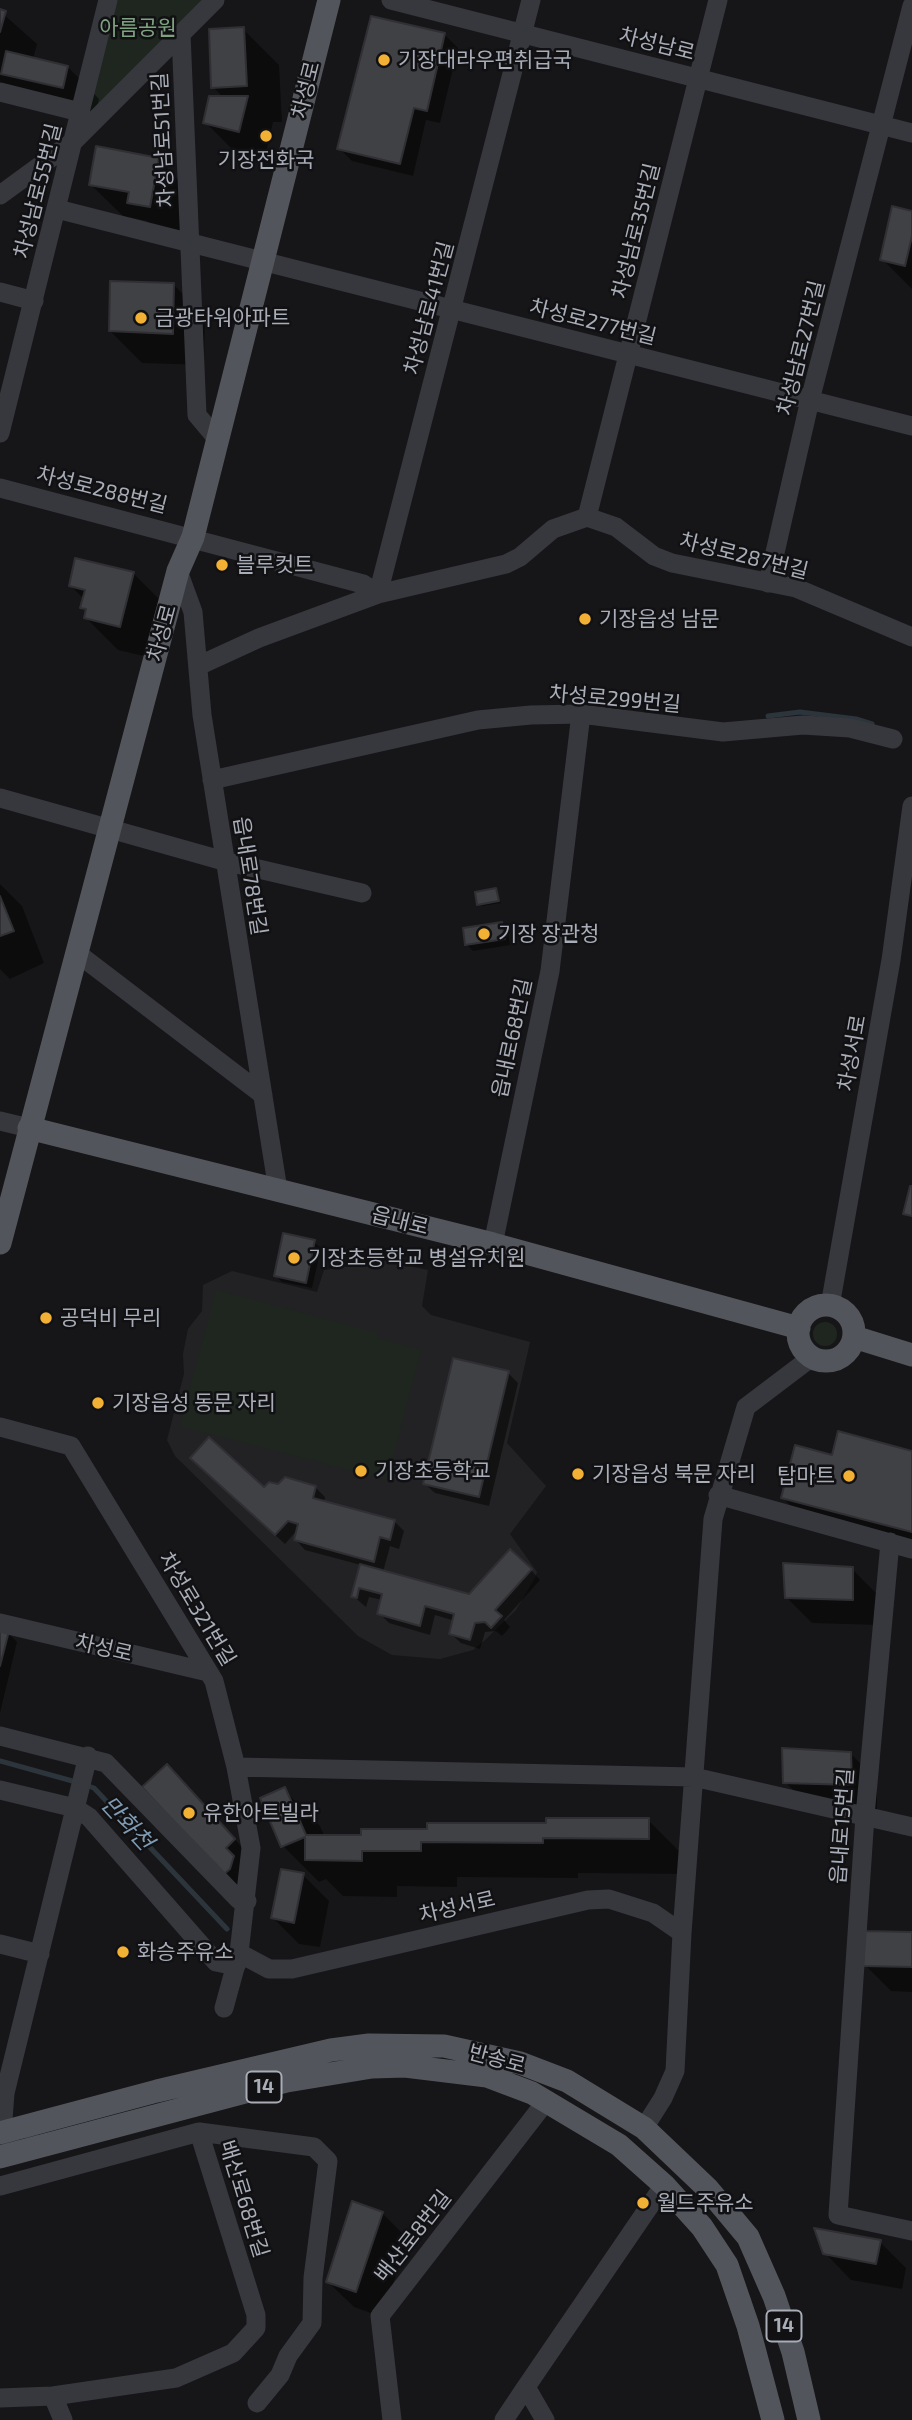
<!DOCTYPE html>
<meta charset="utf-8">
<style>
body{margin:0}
canvas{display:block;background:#161618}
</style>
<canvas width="912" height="2420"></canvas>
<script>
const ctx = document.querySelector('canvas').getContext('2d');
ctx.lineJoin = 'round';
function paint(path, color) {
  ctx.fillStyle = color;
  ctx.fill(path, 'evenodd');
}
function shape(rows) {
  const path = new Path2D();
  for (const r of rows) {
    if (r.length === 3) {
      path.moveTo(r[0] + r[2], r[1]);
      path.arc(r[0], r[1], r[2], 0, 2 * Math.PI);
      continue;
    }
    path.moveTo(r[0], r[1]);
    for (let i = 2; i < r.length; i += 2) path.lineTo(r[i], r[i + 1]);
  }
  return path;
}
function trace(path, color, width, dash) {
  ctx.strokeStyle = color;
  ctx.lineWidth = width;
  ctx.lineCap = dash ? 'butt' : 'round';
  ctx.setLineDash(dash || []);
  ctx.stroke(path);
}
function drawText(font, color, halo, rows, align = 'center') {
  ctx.font = font + ' "Exo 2","Noto Sans KR",sans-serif';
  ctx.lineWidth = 5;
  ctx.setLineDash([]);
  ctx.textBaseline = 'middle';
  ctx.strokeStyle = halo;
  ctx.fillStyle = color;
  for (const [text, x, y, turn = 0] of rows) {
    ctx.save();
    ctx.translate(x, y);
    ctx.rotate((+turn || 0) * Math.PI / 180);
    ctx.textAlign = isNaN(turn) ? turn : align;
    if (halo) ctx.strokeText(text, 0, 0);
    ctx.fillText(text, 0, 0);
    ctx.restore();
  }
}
paint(shape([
 [384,1261,428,1270,422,1306,431,1315,530,1342,507,1443,546,1486,510,1534,537,1572,535,1578,516,1610,484,1641,473,1650,440,1659,392,1655,358,1636,175,1456,167,1440,184,1374,183,1354,188,1329,202,1311,203,1285,232,1271,317,1292,324,1270]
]), '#222225');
paint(shape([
 [116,0,205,0,91,112,87,112],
 [216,1290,378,1333,377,1338,421,1350,387,1480,180,1426],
 [825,1334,12]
]), '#1e261f');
paint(shape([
 [0,11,37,44,33,59,68,67,99,99,94,119,0,96],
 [372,18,445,35,458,48,440,123,426,120,413,176,352,161,339,148],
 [243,29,279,65,282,122,273,122,265,157,231,148,205,122,224,98,213,87],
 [158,159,189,191,181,238,160,234,147,221,123,216,91,185],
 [912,213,912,289,882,259],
 [173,284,205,316,204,365,142,363,110,331],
 [133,573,165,605,152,658,118,650,86,618,87,612,82,607,84,599,70,585],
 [0,884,22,906,44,963,10,979,0,969],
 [496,890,501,903,482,906,479,904],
 [502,924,508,931,510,945,473,951,467,945],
 [314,1242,321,1248,312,1288,282,1282,276,1276],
 [508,1373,518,1383,489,1506,435,1493,425,1484],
 [912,1452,912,1541,796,1511,783,1498,833,1457],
 [202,1468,264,1490,315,1487,325,1497,324,1502,394,1521,404,1531,399,1549,390,1546,383,1572,470,1596,531,1570,540,1580,504,1620,510,1627,502,1636,496,1631,485,1632,480,1649,461,1643,451,1634,455,1621,435,1615,430,1635,389,1623,379,1613,382,1600,369,1597,366,1607,353,1596,361,1565,305,1550,296,1540,298,1529,285,1544],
 [852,1569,878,1595,878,1625,812,1623,786,1597],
 [0,1631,8,1633,17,1642,0,1713],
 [851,1754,877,1780,877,1810,811,1808,785,1782],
 [186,1786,253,1859,243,1893,225,1874],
 [284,1790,320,1826,325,1837,648,1820,684,1856,684,1874,578,1873,578,1878,457,1877,457,1887,397,1886,397,1897,343,1896,326,1879,319,1882,283,1846],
 [303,1875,329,1901,320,1947,299,1944,273,1918],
 [912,1934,912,1992,891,1991,865,1965],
 [382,2213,408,2239,382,2317,354,2307,328,2282],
 [880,2242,906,2268,902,2289,851,2280,825,2253]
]), '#0007');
trace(shape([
 [768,716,800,712,856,719,872,724],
 [0,1761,76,1782],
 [85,1785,94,1788,227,1929]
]), '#2c353c', 5);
const building = shape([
 [0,9,6,11,0,32,0,9],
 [371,16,445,33,427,111,414,108,400,164,337,149,371,16],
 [244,27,247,86,211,88,209,29,244,27],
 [6,51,68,66,63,88,1,74,6,51],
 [209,96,248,96,239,132,203,123,209,96],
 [96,146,159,158,150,207,127,203,129,192,89,185,96,146],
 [892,206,912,211,912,236,905,266,880,260,892,206],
 [110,281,174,283,173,334,109,331,110,281],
 [75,558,134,572,120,627,84,618,86,609,80,608,85,590,69,586,75,558],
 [496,888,499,901,477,905,475,892,496,888],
 [0,896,14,931,0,936,0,896],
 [502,922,505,939,465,945,463,928,502,922],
 [910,1186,912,1186,912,1216,903,1214,910,1186],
 [283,1233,315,1240,306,1283,274,1276,283,1233],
 [453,1358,509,1371,479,1497,423,1484,453,1358],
 [838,1431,912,1451,912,1532,781,1498,795,1445,832,1455,838,1431],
 [209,1437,264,1487,269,1482,278,1484,285,1477,316,1486,313,1498,395,1520,390,1540,380,1537,374,1562,294,1540,298,1524,288,1521,275,1535,190,1458,209,1437],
 [510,1549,532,1569,495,1610,502,1616,491,1628,485,1622,475,1623,470,1640,449,1634,454,1614,425,1606,420,1626,377,1614,382,1594,359,1588,357,1598,351,1597,360,1564,469,1594,510,1549],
 [783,1563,853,1567,853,1600,785,1598,783,1563],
 [0,1629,9,1631,0,1666,0,1629],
 [782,1748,851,1752,852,1785,783,1783,782,1748],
 [167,1764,235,1839,226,1848,234,1856,230,1869,223,1875,142,1787,167,1764],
 [285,1787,306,1835,361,1835,361,1829,427,1829,427,1823,546,1823,546,1818,649,1818,649,1839,543,1838,543,1843,421,1842,421,1851,362,1851,362,1861,305,1860,305,1837,281,1847,260,1798,285,1787],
 [281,1869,304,1873,294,1923,271,1918,281,1869],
 [864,1931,912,1932,912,1967,863,1966,864,1931],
 [352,2201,383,2212,356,2292,326,2282,352,2201],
 [814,2228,881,2240,876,2264,823,2254,814,2228]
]);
paint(building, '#404145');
trace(building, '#303034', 2);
trace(shape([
 [391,0,912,133],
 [181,34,197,415,218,440],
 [0,92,80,112],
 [0,195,74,141,215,0],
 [57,209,912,426],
 [0,292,34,301],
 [0,433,108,0],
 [0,488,363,584,378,594,531,0],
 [587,517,718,0],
 [178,571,193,612,202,715,278,1190],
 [768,583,810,400,912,6],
 [198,666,259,638,378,594,506,564,520,557,553,529,587,517,616,527,654,556,672,563,796,588,912,637],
 [212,780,478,720,531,715,581,714,723,732,803,725,850,728,893,739],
 [0,798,224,861,362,893],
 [77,953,263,1095],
 [0,1121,29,1128],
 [493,1244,550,971,581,714],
 [830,1306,891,960,912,806],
 [0,1427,71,1446,214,1681,236,1767,251,1848,239,1953,224,2008],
 [718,1495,912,1549],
 [890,1542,865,1816,838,2215,912,2231],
 [0,1623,208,1672],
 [0,1736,106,1763,239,1900,247,1901],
 [236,1767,694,1777,912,1827],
 [0,1790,75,1808,89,1817,216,1962,236,1966],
 [0,1944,40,1954],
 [239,1953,269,1969,292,1969,588,1900,609,1899,653,1913,682,1933],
 [644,2128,663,2098,675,2071,682,1933,713,1519,746,1407,812,1357],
 [2,2132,5,2093,88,1756],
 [0,2186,199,2132],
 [526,2387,664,2185],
 [53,2396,63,2420],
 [0,2398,53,2396,176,2378,233,2353,256,2328,256,2315,199,2132,314,2147,328,2161,313,2278,312,2323,288,2356,280,2375,257,2403],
 [392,2420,380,2316,547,2100],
 [504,2420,526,2387,545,2420]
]), '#37383d', 19);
trace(shape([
 [29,1128,493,1244,799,1328],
 [0,1243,178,571,193,537,329,0],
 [826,1333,28],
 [854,1337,912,1355],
 [0,2133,157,2091,331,2050,369,2045,444,2046,520,2063,567,2081,644,2128,707,2188,748,2237,774,2296,793,2352,809,2420],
 [0,2157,287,2081,372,2067,405,2066,487,2076,532,2093,619,2145,664,2185,702,2227,727,2265,748,2326,773,2420]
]), '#53555c', 23);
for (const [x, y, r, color] of [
 [384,60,7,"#f2b134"],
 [266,136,7,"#f2b134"],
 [141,318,7,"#f2b134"],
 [222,565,7,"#f2b134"],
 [585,619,7,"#f2b134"],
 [484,934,7,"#f2b134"],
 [294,1258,7,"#f2b134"],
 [46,1318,7,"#f2b134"],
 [98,1403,7,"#f2b134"],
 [361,1471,7,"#f2b134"],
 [578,1474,7,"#f2b134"],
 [849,1476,7,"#f2b134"],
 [189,1813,7,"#f2b134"],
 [123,1952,7,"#f2b134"],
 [643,2203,7,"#f2b134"]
]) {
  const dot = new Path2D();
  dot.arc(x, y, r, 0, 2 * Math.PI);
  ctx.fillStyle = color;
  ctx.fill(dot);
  trace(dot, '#111113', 2.5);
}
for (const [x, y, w] of [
 [264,2087,35],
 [784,2326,35]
]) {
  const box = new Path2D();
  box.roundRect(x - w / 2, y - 15.5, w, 31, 5);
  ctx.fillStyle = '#111113';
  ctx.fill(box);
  trace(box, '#a8adb8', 2);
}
drawText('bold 19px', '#a8adb8', null, [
 ["14",264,2087],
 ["14",784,2326]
]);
drawText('21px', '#7fa381', '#111113', [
 ["아름공원",138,28]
]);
drawText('21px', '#a8adb8', '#111113', [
 ["차성남로",657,44,14],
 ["차성로",306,90,-76],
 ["차성남로51번길",163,140,-93],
 ["차성남로55번길",38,191,-76],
 ["차성남로35번길",636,231,-76],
 ["차성남로41번길",429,308,-75],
 ["차성로277번길",593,322,14],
 ["차성남로27번길",801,348,-76],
 ["차성로288번길",102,490,14],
 ["차성로287번길",744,556,14],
 ["차성로",162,633,-75],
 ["차성로299번길",615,699,5],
 ["읍내로78번길",250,876,81],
 ["읍내로68번길",512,1038,-78],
 ["차성서로",852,1053,-80],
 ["읍내로",400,1221,14],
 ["차성로321번길",197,1609,59],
 ["차성로",104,1648,13],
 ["읍내로15번길",842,1826,-86],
 ["차성서로",457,1907,-13],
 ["반송로",497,2059,15],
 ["배산로68번길",244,2199,73],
 ["배산로8번길",413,2236,-52]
]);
drawText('21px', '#a8adb8', '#111113', [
 ["기장대라우편취급국",398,60],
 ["기장전화국",266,160,"center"],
 ["금광타워아파트",155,318],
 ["블루컷트",236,565],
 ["기장읍성 남문",599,619],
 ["기장 장관청",498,934],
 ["기장초등학교 병설유치원",308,1258],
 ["공덕비 무리",60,1318],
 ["기장읍성 동문 자리",112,1403],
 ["기장초등학교",375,1471],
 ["기장읍성 북문 자리",592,1474],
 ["탑마트",835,1476,"right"],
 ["유한아트빌라",203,1813],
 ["화승주유소",137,1952],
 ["월드주유소",657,2203]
], 'left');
drawText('italic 23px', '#7f9bb3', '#111113', [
 ["만화천",127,1823,47]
]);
</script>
